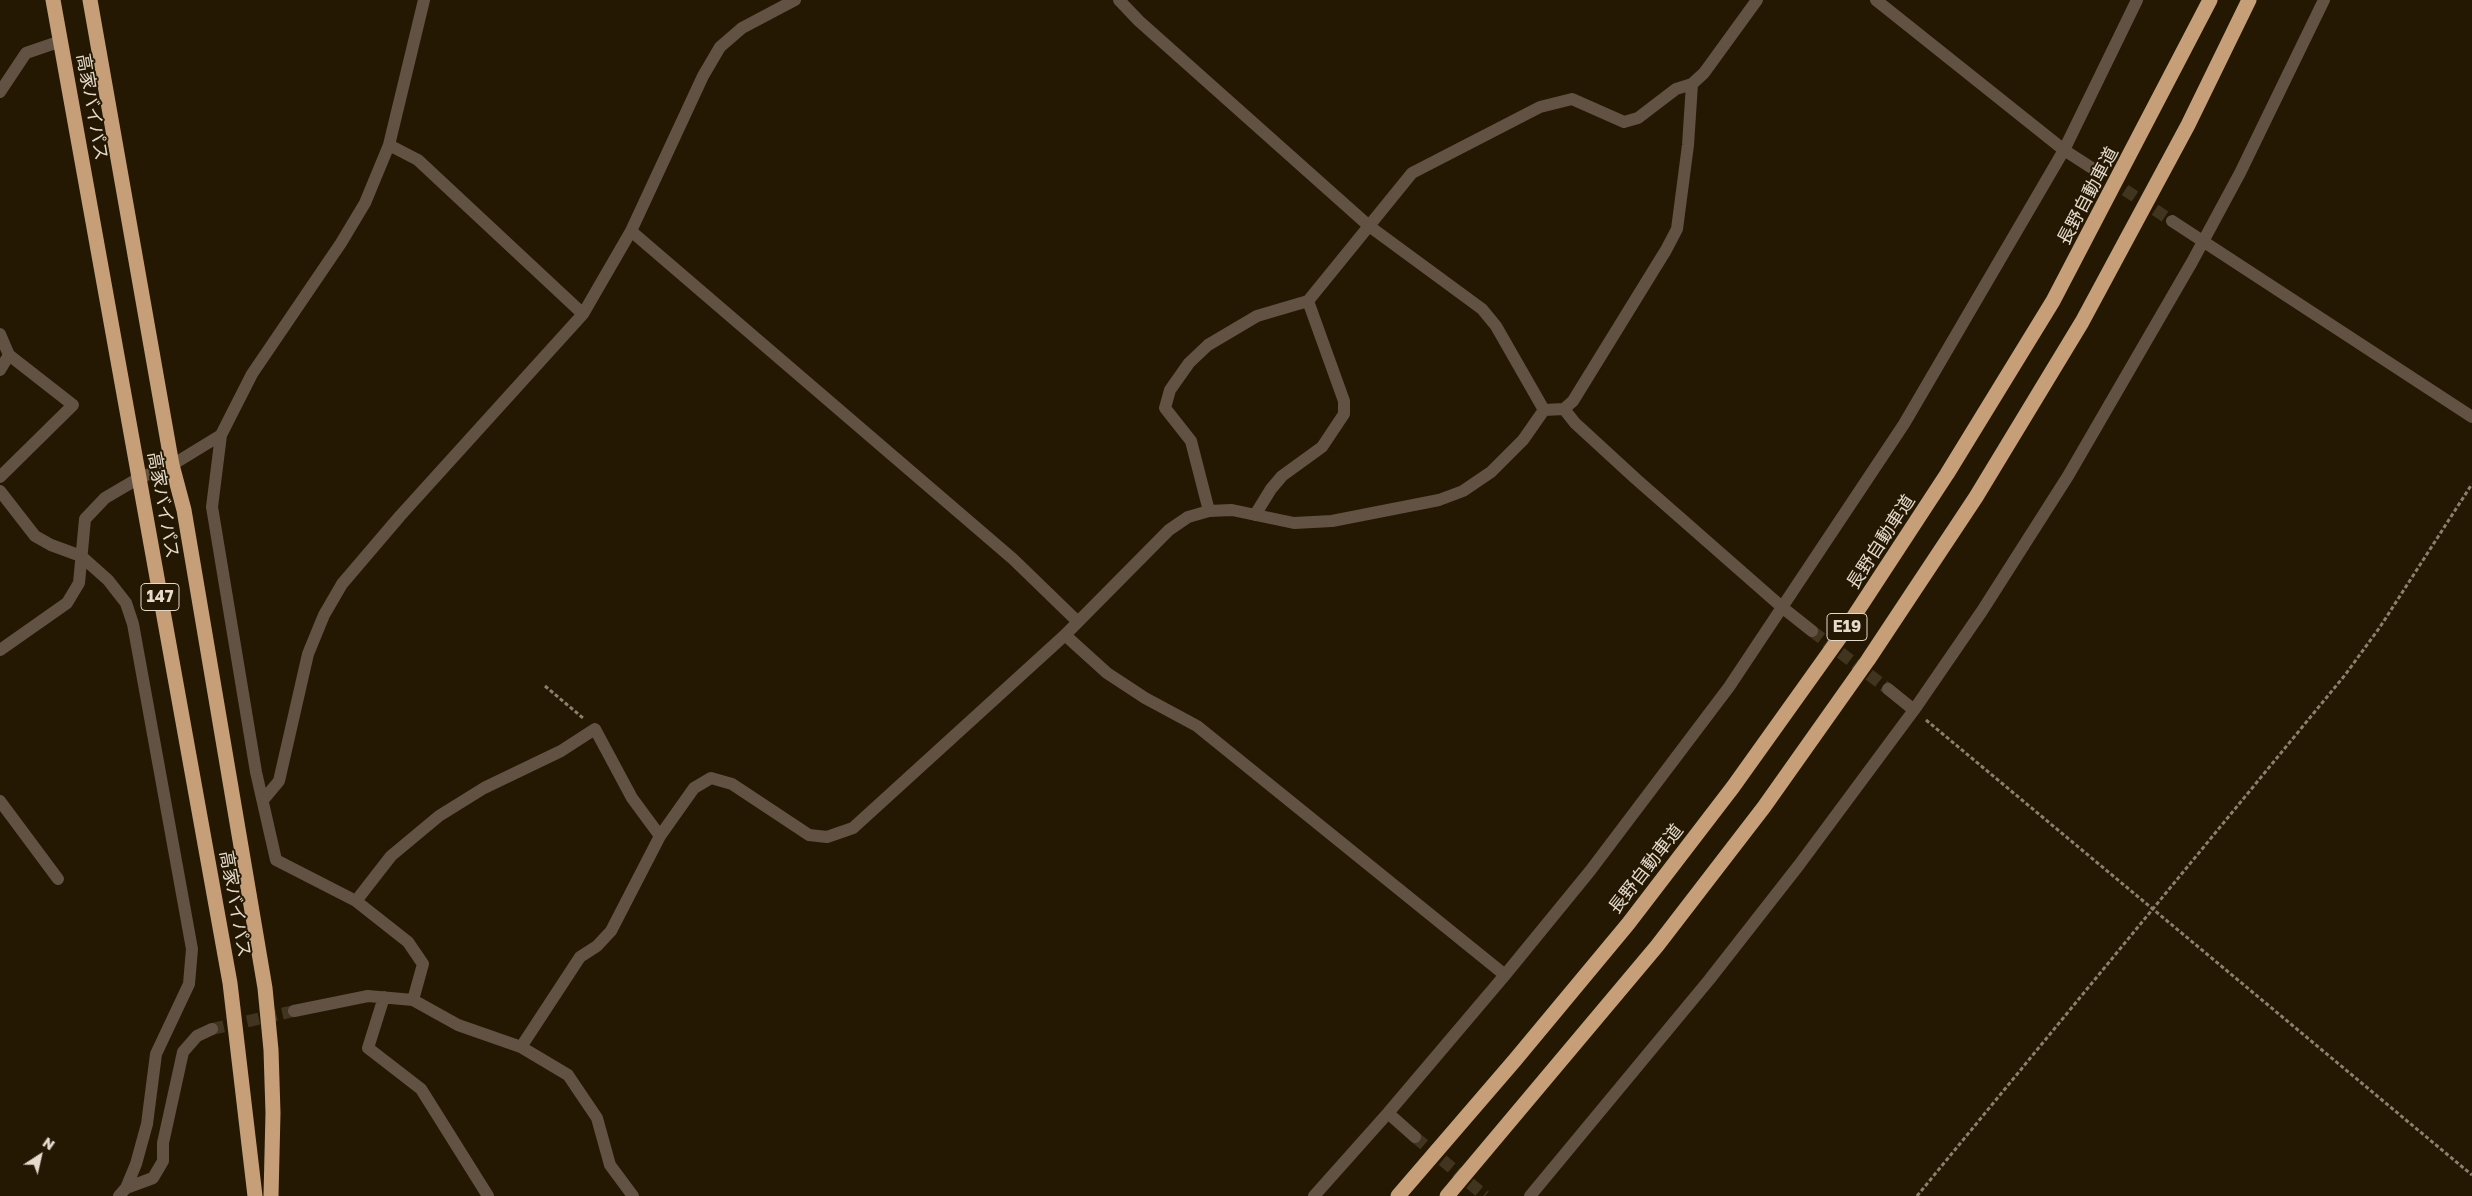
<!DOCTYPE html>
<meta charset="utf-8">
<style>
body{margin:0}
#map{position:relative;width:2472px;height:1196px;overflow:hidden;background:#251802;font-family:"Golos Text",sans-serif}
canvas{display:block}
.north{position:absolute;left:15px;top:1131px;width:50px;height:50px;-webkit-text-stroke:4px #251802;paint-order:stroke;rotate:35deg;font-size:14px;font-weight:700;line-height:20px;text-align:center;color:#e4dbcd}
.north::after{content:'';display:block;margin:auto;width:18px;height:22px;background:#e4dbcd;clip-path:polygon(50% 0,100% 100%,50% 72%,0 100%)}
</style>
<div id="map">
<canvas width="2472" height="1196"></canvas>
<div class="north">N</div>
</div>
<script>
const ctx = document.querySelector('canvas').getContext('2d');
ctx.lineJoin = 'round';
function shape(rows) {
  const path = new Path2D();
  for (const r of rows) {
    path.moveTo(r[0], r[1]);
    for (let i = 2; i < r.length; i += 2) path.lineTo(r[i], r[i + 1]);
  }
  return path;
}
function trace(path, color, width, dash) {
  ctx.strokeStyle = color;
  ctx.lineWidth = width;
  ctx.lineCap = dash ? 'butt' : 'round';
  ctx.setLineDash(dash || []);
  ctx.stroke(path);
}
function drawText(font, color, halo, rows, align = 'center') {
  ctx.font = font + ' "Golos Text","Noto Sans JP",sans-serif';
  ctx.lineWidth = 4;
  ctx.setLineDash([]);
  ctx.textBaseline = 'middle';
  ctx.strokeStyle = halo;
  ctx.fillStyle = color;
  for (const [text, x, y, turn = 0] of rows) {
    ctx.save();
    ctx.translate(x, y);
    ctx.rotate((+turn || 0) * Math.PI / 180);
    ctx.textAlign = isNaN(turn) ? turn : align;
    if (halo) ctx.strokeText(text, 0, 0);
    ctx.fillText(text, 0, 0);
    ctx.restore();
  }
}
trace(shape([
 [2095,170,2172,221],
 [1812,631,1888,689],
 [212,1029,294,1011],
 [1415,1137,1485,1196]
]), '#423520', 12, [12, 6]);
trace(shape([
 [545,686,583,718],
 [1926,720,2472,1175],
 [1917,1196,2345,675,2380,627,2472,484]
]), '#8a806e', 3, [4, 2.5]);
trace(shape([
 [1119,0,1139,21,1369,226,1482,309,1496,326,1544,410],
 [1876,0,2064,150,2095,170],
 [0,92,26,53,61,41],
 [389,145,418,160,583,314],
 [2172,221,2472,417],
 [631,231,1013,559,1078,622],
 [1308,301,1412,173,1540,107,1572,99,1624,122,1638,118,1676,89,1692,84],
 [0,334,9,355,0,370],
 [1564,409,1575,423,1636,479,1783,608,1812,631],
 [0,477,73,405,9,355],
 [0,491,35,536,51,545,81,556,108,580,126,603,133,624,192,949,189,984,156,1054,147,1124,136,1164,126,1188,119,1196],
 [1209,511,1191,441,1165,408,1170,390,1189,363,1208,345,1257,316,1308,301,1344,401,1344,414,1322,447,1282,476,1271,489,1255,515],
 [1065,635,1107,673,1145,698,1197,726,1505,975],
 [0,650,67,603,79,583,85,519,105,498,139,478,172,465,221,435],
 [1888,689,1914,710],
 [264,799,279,781,308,654,324,615,342,584,400,516,583,314,631,231,703,76,720,47,742,28,795,0],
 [0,801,58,879],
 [356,901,391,856,439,816,484,788,561,751,595,729,632,798,660,836],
 [384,997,368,1048,421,1089,488,1196],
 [413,1000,423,964,408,942,356,901,276,860,256,772,212,507,221,435,252,374,341,243,365,203,389,145,424,0],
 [294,1011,368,996,413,1000,458,1025,521,1047,568,1075,597,1118,610,1165,633,1196],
 [521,1047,580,957,597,946,611,931,660,836,694,788,711,778,732,784,809,835,827,837,853,828,1065,635,1169,530,1188,517,1209,511,1232,510,1294,523,1332,521,1439,500,1463,491,1491,472,1523,440,1544,410,1564,409,1573,401,1666,250,1677,229,1688,145,1692,84,1704,73,1757,0],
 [1388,1113,1415,1137],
 [126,1188,153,1178,163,1161,163,1143,183,1052,197,1036,212,1029],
 [1314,1196,1388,1113,1505,975,1590,871,1729,687,1904,424,2064,150,2137,0],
 [1530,1196,1709,980,1799,865,1914,710,1982,611,2068,476,2192,262,2240,173,2324,0]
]), '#625243', 12);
trace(shape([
 [53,0,230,983,255,1196],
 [90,0,172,465,184,510,265,988,271,1050,273,1113,271,1196],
 [1398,1196,1515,1060,1628,924,1733,787,1843,633,1947,474,2053,301,2210,0],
 [1447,1196,1657,946,1764,807,1868,660,1976,497,2082,322,2188,125,2249,0]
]), '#c69f79', 15);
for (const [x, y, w] of [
 [160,597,38],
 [1847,627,40]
]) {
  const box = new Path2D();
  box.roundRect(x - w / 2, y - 13.5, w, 27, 4);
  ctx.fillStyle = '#251802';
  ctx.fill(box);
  trace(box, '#e4dbcd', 1);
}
drawText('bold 16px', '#e4dbcd', null, [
 ["147",160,597],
 ["E19",1847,627]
]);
drawText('18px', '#e4dbcd', '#251802', [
 ["高家バイパス",92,107,80],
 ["長野自動車道",2088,196,-62],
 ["高家バイパス",163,505,80],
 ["長野自動車道",1881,542,-57],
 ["長野自動車道",1646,869,-52],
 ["高家バイパス",235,904,80]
]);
</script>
